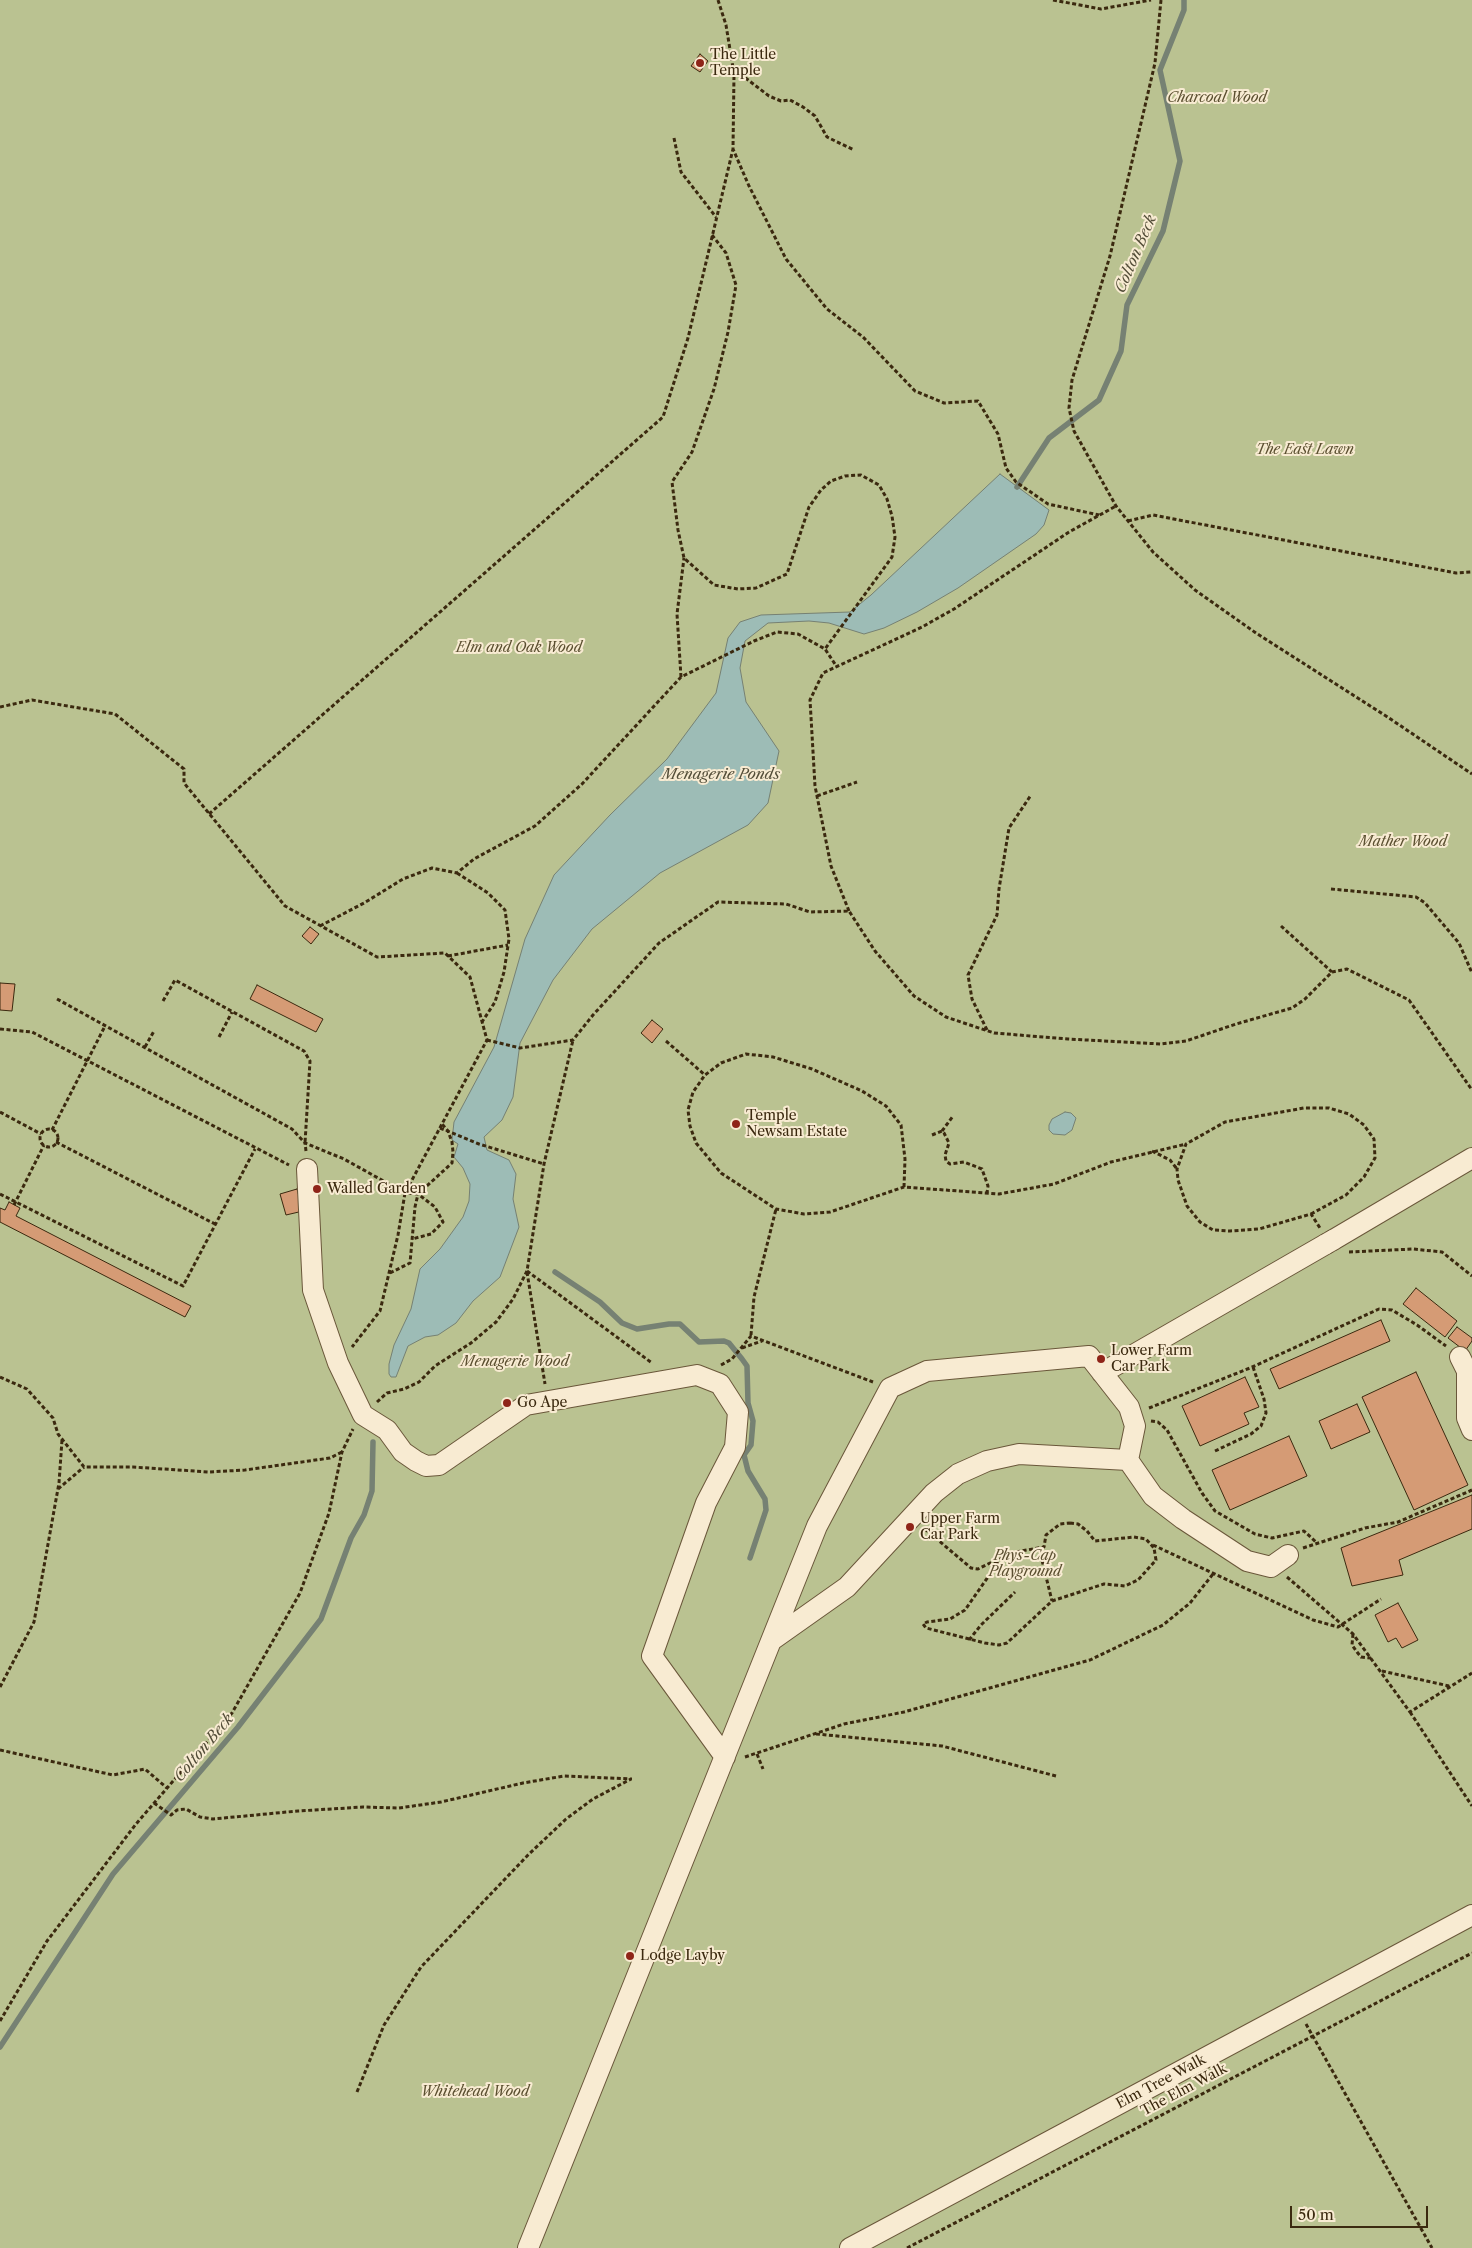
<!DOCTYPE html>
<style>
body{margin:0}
#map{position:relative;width:1472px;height:2248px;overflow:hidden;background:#f5e0ba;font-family:"Libre Caslon Text",serif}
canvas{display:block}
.scale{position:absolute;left:1290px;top:2206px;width:138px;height:22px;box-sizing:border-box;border:2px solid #3b290f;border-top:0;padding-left:6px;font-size:15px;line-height:18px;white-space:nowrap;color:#3b290f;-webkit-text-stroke:4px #f8ebd2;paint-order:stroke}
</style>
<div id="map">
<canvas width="1472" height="2248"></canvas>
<div class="scale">50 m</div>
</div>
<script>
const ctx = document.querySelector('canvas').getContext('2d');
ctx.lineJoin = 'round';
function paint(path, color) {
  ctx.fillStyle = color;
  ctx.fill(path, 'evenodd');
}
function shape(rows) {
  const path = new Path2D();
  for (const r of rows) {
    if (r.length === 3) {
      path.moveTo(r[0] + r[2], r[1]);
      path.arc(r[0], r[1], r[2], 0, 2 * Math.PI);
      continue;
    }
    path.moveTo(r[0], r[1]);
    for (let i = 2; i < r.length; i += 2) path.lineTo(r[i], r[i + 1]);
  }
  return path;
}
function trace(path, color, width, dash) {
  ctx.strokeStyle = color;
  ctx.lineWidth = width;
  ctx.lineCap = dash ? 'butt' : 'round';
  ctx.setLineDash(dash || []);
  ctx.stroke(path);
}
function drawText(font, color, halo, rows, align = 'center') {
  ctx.font = font + ' "Libre Caslon Text",serif';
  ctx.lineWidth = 4;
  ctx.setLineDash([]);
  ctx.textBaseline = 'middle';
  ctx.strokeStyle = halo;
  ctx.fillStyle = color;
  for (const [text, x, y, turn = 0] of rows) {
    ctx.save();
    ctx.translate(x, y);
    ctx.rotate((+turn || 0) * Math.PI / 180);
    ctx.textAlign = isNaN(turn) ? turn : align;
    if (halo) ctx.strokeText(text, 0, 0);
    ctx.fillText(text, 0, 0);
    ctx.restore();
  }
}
paint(shape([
 [0,0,1472,0,1472,2248,0,2248]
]), '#bac291');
const water = shape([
 [1000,474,1049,510,1044,525,1036,534,958,588,917,612,884,628,864,634,829,623,809,621,768,623,745,641,740,668,746,702,779,751,768,803,748,825,660,873,592,929,553,980,520,1043,513,1097,502,1120,484,1137,487,1150,509,1160,516,1174,513,1199,519,1227,500,1277,473,1301,456,1323,438,1335,425,1337,408,1346,396,1377,391,1377,389,1374,389,1364,394,1345,411,1309,420,1269,440,1249,463,1217,469,1201,470,1184,463,1168,454,1157,458,1144,452,1140,454,1122,494,1047,525,939,554,875,610,815,667,759,716,693,728,638,740,622,761,615,850,612,871,595,1000,474],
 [1065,1112,1071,1113,1076,1118,1072,1130,1065,1135,1053,1134,1049,1130,1049,1125,1052,1119,1065,1112]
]);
paint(water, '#9dbcb6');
trace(water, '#768173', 1);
trace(shape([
 [1017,487,1049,438,1099,400,1121,351,1127,305,1163,231,1180,161,1160,70,1184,10,1184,0],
 [555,1272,600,1302,622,1323,637,1329,669,1324,680,1324,699,1342,724,1341,729,1343,742,1359,747,1366,748,1403,753,1421,751,1445,744,1455,748,1471,765,1499,766,1510,750,1558],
 [0,2047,113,1874,238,1727,321,1619,351,1538,364,1515,372,1491,373,1442]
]), '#768173', 5.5);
const building = shape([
 [700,54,708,61,700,72,691,66,700,54],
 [310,927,319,934,311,944,302,936,310,927],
 [0,983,15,984,12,1011,0,1010,0,983],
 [257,985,323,1019,316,1032,250,999,257,985],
 [652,1020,663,1029,652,1043,641,1033,652,1020],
 [297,1189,303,1211,286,1215,280,1194,297,1189],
 [9,1202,20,1208,16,1216,191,1306,185,1317,0,1222,0,1208,5,1210,9,1202],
 [1416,1288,1457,1321,1445,1337,1403,1304,1416,1288],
 [1381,1320,1390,1341,1279,1389,1270,1369,1381,1320],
 [1457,1327,1472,1338,1472,1341,1465,1351,1448,1338,1457,1327],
 [1416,1372,1468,1485,1414,1510,1362,1397,1416,1372],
 [1245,1377,1259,1407,1244,1413,1249,1424,1200,1446,1182,1406,1245,1377],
 [1357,1404,1370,1432,1331,1449,1319,1421,1357,1404],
 [1289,1436,1307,1476,1230,1510,1212,1470,1289,1436],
 [1472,1495,1472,1529,1399,1560,1403,1575,1352,1586,1341,1548,1472,1495],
 [1398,1603,1418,1640,1402,1648,1396,1638,1388,1642,1375,1615,1398,1603]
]);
paint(building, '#d59b75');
trace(building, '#3b290f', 1);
const minor = shape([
 [307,1169,313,1290,338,1363,363,1415,387,1430,403,1452,416,1461,426,1466,439,1465,526,1405,697,1375,720,1384,738,1412,735,1447,706,1503,652,1656,725,1757],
 [1333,1240,1472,1158],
 [1460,1357,1467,1371,1467,1418,1472,1430],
 [1102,1373,1326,1244],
 [1128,1460,1153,1496,1183,1519,1247,1561,1271,1567,1288,1555],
 [528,2248,817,1526,890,1388,927,1371,1089,1356,1129,1407,1135,1426,1128,1460,1019,1454,987,1461,958,1474,934,1493,847,1587,772,1640],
 [850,2248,1472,1915]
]);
trace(minor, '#6a573a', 22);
trace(shape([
 [718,0,726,25,734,74,733,149,749,186,786,259,827,309,863,337,915,391,944,403,978,401,998,434,1006,468,1016,482,1048,504,1099,515],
 [1053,0,1101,9,1151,0],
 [1161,0,1155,63,1110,256,1072,380,1069,408,1074,431,1116,506,1153,552,1195,590,1256,633,1386,716,1472,774],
 [734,74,739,73,769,96,781,101,790,100,803,107,815,116,827,137,854,150],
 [674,138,681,172,716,217],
 [712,235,726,253,736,285,728,332,714,389,692,452,672,482,678,530,684,558,714,585,738,589,756,588,787,574,809,507,821,490,831,481,845,476,861,475,879,485,887,499,892,516,895,537,892,557,825,649],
 [1128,521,1153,515,1456,573,1472,572],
 [681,677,677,614,684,558],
 [0,707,32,700,115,714,184,769,184,783,285,906,377,957,445,953,470,977,487,1040,405,1193,398,1235,380,1311,352,1347],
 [817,796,857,782],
 [209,814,663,417,688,338,733,149],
 [457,873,488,893,505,910,509,939,504,972,495,1002,482,1022],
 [1331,889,1416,897,1425,903,1459,943,1472,973],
 [849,911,831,866,815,786,810,700,823,673,922,627,954,609,1069,532,1116,506],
 [320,926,364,903,403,879,432,868,457,873,474,859,535,826,582,784,681,677,754,641,777,632,798,634,825,649,837,667],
 [1281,926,1332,972],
 [448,956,508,945],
 [57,999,292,1129,305,1143],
 [163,1001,175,980,304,1051,310,1061,305,1143],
 [0,1029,32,1032,289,1165],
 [987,1030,972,999,968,975,997,915,999,889,1009,828,1031,795],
 [219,1037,232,1012],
 [487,1040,520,1048,573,1040,593,1015,659,943,718,902,786,904,810,912,849,911,875,951,914,996,946,1017,994,1033,1068,1039,1161,1044,1186,1041,1236,1024,1292,1008,1305,999,1332,972,1347,969,1409,1000,1472,1090],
 [666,1041,705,1075],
 [145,1047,154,1031],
 [0,1112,41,1134],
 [440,1128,479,1144,544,1164],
 [49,1138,9],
 [52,1130,105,1026],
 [942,1131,953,1116],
 [932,1135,942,1131,944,1133,949,1143,945,1155,946,1161,950,1164,964,1162,982,1169,988,1186,987,1193],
 [56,1142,215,1224],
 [306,1151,305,1143,344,1159,405,1193,418,1194,435,1207,443,1222,431,1234,412,1239],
 [1152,1151,1170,1160,1177,1169],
 [904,1187,905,1159,901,1125,886,1106,862,1091,812,1069,773,1057,746,1054,721,1063,705,1075,693,1092,688,1110,690,1126,696,1143,721,1173,776,1209,804,1214,830,1212,904,1187,999,1194,1054,1184,1111,1162,1186,1144],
 [0,1194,183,1286,255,1149],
 [14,1205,44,1145],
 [1311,1214,1346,1195,1364,1177,1375,1158,1374,1139,1364,1125,1349,1114,1329,1108,1304,1108,1225,1122,1186,1144,1177,1169,1178,1180,1187,1206,1200,1222,1213,1230,1230,1231,1259,1229,1311,1214,1320,1228],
 [1349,1252,1413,1249,1442,1252,1472,1276],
 [527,1271,652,1363],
 [527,1272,545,1384],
 [390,1273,410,1263,415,1207,418,1194,452,1163,453,1152,452,1142,448,1131,442,1124],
 [751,1335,754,1297,776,1209],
 [742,1348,762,1341],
 [721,1365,732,1359,751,1336,873,1382],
 [0,1377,27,1389,53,1418,58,1434,84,1467,133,1467,209,1472,245,1470,330,1458,342,1452],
 [377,1402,387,1393,404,1389,419,1382,435,1366,471,1343,496,1322,513,1299,527,1271,544,1164,573,1040],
 [1149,1408,1250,1368,1379,1309,1392,1310,1417,1325,1446,1346],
 [1151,1421,1158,1422,1167,1430,1202,1493,1215,1511,1255,1534,1272,1538,1304,1531,1316,1542],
 [1215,1451,1251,1434,1261,1426,1266,1413,1264,1399,1253,1367],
 [58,1489,84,1467],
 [1070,1523,1078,1524,1087,1531,1095,1541,1134,1537,1146,1539,1154,1548,1156,1560,1138,1580,1125,1586,1104,1584,1052,1601,1007,1643,999,1645,985,1643,926,1628,923,1624,927,1622,950,1619,965,1610,1004,1554,1044,1547,1046,1535,1060,1524,1070,1523],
 [925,1529,971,1568,978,1569,990,1563,998,1563],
 [1153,1545,1313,1620,1338,1627,1381,1599],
 [1039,1548,1052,1601],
 [1303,1548,1365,1528,1398,1522,1472,1490],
 [1287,1577,1353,1634,1410,1712,1472,1673],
 [1353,1634,1352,1645,1357,1652,1361,1657,1371,1658],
 [969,1640,981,1625,1015,1592],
 [1382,1671,1449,1686],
 [0,1687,34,1622,59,1483,62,1440],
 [1410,1712,1472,1806],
 [816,1734,942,1746,1056,1776],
 [0,1750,113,1775,145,1769,167,1788],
 [757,1754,763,1769],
 [745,1757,844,1724,904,1712,1090,1660,1163,1625,1190,1603,1213,1574],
 [154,1803,171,1815,177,1810,186,1809,200,1817,213,1819,298,1811,363,1807,399,1808,441,1802,523,1783,564,1776,632,1779],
 [0,2021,47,1941,136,1824,232,1713,300,1593,329,1513,342,1452,353,1429],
 [1306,2024,1432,2248],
 [357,2092,384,2025,421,1967,528,1855,566,1819,593,1799,631,1779],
 [907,2248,1472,1953]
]), '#3b290f', 3, [4, 2.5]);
trace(minor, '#f8ebd2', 20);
const minorBridge = shape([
 [1326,1244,1333,1240]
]);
trace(minorBridge, '#6a573a', 22, []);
trace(minorBridge, '#f8ebd2', 20);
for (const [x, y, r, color] of [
 [700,63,5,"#8f2418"],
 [736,1124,5,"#8f2418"],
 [317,1189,5,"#8f2418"],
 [1101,1359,5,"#8f2418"],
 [507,1403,5,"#8f2418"],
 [910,1527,5,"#8f2418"],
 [630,1956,5,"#8f2418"]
]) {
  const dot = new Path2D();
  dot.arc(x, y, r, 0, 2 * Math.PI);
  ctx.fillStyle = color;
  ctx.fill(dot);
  trace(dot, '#f8ebd2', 2);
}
drawText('14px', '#3b290f', '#f8ebd2', [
 ["The Little",710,55],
 ["Temple",710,71],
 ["Temple",746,1116],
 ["Newsam Estate",746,1132],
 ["Walled Garden",327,1189],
 ["Lower Farm",1111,1351],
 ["Car Park",1111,1367],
 ["Go Ape",517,1403],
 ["Upper Farm",920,1519],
 ["Car Park",920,1535],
 ["Lodge Layby",640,1956]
], 'left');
drawText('italic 14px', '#5b4f30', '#f8ebd2', [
 ["Charcoal Wood",1217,98],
 ["The East Lawn",1305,450],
 ["Elm and Oak Wood",519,648],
 ["Mather Wood",1403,842],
 ["Menagerie Wood",515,1362],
 ["Phys-Cap",1025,1556],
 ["Playground",1025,1572],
 ["Whitehead Wood",475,2092]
]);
drawText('14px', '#3b290f', '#f8ebd2', [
 ["Elm Tree Walk",1161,2082,-28],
 ["The Elm Walk",1184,2090,-28]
]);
drawText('italic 15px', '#544e39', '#f8ebd2', [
 ["Colton Beck",1136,254,-67],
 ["Menagerie Ponds",721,775],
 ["Colton Beck",204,1748,-50]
]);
</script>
